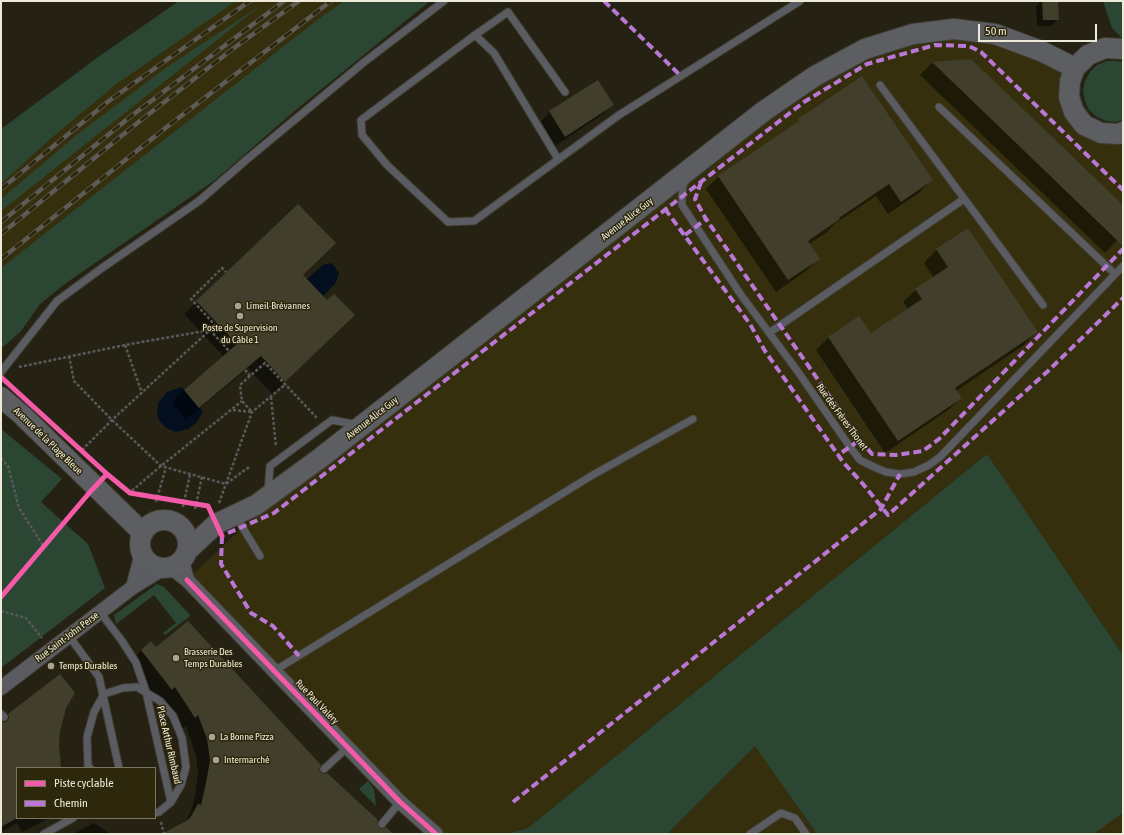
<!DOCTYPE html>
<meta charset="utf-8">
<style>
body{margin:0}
#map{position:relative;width:1124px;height:835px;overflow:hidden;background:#252214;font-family:"Asap Condensed",sans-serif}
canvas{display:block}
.frame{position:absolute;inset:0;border:2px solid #edead9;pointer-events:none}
.legend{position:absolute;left:16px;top:767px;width:140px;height:52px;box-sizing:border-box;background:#2d270c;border:1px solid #7a755e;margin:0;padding:5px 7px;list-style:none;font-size:12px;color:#edead9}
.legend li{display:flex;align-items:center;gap:8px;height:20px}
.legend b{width:20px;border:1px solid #7a755e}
.scale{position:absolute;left:978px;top:24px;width:119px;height:18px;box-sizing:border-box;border:2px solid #edead9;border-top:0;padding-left:5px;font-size:12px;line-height:14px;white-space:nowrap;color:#edead9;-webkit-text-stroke:3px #2d270c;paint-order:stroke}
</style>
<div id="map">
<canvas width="1124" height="835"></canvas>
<div class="frame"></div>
<ul class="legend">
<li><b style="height:5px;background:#f35aa7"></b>Piste cyclable</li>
<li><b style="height:5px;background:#ba77d6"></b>Chemin</li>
</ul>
<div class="scale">50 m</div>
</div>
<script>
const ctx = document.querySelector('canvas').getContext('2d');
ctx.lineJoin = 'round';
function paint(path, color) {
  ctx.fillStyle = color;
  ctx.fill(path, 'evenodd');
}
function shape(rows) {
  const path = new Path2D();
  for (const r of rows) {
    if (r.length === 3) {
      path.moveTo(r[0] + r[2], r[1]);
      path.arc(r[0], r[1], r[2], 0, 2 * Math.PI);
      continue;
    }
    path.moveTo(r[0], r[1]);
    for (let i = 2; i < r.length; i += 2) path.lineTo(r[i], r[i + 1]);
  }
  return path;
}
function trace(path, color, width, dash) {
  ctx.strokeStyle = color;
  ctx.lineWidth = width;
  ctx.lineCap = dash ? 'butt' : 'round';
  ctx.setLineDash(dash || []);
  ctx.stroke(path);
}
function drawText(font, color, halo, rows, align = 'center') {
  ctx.font = font + ' "Asap Condensed",sans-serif';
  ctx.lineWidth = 3;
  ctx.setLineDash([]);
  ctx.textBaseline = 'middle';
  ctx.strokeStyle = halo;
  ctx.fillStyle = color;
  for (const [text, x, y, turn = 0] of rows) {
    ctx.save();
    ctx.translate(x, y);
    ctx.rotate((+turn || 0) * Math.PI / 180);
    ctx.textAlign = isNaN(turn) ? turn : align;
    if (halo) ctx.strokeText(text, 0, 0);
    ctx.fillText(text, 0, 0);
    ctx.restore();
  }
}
paint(shape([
 [179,1,430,1,292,113,215,180,66,283,40,304,21,331,3,347,1,346,1,132],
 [995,34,1063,62,1084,125,1123,131,1123,655,987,454,528,828,502,834,438,834,187,580,302,471,660,197,865,49],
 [755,745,817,834,667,834],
 [1123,813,1123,834,1093,834]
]), '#352f0d');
paint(shape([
 [179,1,236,1,115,85,49,140,1,184,1,129,101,55],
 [344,1,430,1,292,113,215,180,66,283,40,304,21,331,3,347,1,345,1,268,114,179,320,18],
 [1103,1,1123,1,1123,39,1112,28],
 [260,6,1,211,1,199,79,133,167,67],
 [1107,61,1117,61,1123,62,1123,120,1116,122,1106,121,1097,117,1089,110,1085,101,1083,91,1085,81,1090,72,1097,65],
 [1,429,62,479,41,502,88,544,105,588,1,668],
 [987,454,1123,655,1123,813,1093,834,817,834,755,746,667,834,505,834,528,828],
 [157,584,164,587,190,615,189,617,165,635,163,633,176,623,154,595,116,624,114,615],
 [368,781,374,789,376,806,359,789]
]), '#2b4734');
paint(shape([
 [332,263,339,273,335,284,323,296,307,279,323,265],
 [182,387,202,410,202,413,197,422,188,429,176,432,166,428,159,420,157,414,158,403,167,392]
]), '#030f1e');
paint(shape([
 [1041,1,1057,1,1058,20,1051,26,1037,26,1036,6],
 [971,60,1123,206,1123,234,1105,253,920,75,932,63],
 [613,104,603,114,555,146,541,121,550,112],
 [799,120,931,180,919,193,888,214,876,196,834,224,827,232,809,244,819,258,806,271,776,292,706,189,719,176,792,127],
 [298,205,301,275,341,328,272,394,248,368,186,420,172,403,184,390,224,357,184,314],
 [967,229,1036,332,1024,345,956,391,961,398,948,410,885,453,816,350,828,338,859,317,871,334,908,309,903,302,916,290,934,278,924,263,936,250],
 [156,648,318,770,320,773,376,824,378,828,392,834,169,834,183,824,190,814,195,796,198,773,196,756,186,726,182,729,163,699,159,701,129,663,141,650],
 [66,708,62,718,58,745,61,768,17,768,17,818,49,818,22,832,17,823,1,832,1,722,8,715],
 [94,823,110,834,73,834]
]), '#0007');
paint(shape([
 [1042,1,1058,1,1059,20,1043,20],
 [971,59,1123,205,1123,246,932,62],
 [862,76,933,180,901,202,889,184,839,218,840,219,808,241,820,259,788,280,718,176,799,121,798,119],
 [598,80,614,105,565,137,549,111],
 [298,204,336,243,303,275,327,300,334,294,355,315,285,382,261,356,199,408,184,390,237,344,196,301],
 [968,228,1038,332,955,388,962,398,898,441,828,337,859,316,871,333,922,299,915,289,948,267,936,249],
 [188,621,321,765,319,770,321,773,325,774,327,773,378,820,377,824,379,828,382,829,386,827,393,834,162,834,186,821,190,818,198,804,201,805,206,783,210,760,207,739,198,715,195,718,175,687,172,690,141,650,151,641,156,647],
 [60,674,75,693,66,708,60,732,59,745,61,768,17,768,17,818,1,827,1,721,5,722,7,721,9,718,8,714]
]), '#413e2b');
const service = shape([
 [475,35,494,53,558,159],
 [880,85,1043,305],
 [565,92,508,12,475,35,361,120,362,135,387,165,448,222,474,221,619,115,800,1],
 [939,107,1115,274],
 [687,178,683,186,682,196,682,205,741,295,796,369,850,447,860,460,874,467,886,472,900,474,914,472,929,465,940,457,1123,266],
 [769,333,964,199],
 [1,372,57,301,102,268,199,201,245,161,363,63,444,1],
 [268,492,270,466,309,437,332,420,358,425],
 [235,515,260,556],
 [100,612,122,641,136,663,146,692,171,802],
 [69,636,99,677,119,768],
 [274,671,591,476,693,419],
 [1,714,4,717],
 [90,768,88,766,87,737,94,712,104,694,123,688,137,687,160,701,173,716,182,738,186,767,181,785,171,802,159,812,155,813],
 [324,769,348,747],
 [382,824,400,802],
 [44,834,73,818],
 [750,834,781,813,795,818,806,834]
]);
const minor = shape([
 [170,567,187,580,182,560],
 [187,580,400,802,436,834],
 [133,587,142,553],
 [1,688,133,587,164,568]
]);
const secondary = shape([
 [1123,49,1105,48,1088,55,1075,68,1070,81,1069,97,1074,112,1084,125,1101,133,1119,134,1123,132],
 [1,397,23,416,143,533],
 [164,544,24],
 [187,551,216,524,256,505,319,459,764,111,815,76,865,49,913,34,954,29,995,34,1041,51,1075,68]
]);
trace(service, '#3f3d31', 9);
trace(minor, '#3f3d31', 16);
trace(secondary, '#3f3d31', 22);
trace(shape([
 [125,345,142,393],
 [69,356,74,381,112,420,161,466,226,484,249,467],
 [19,367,125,345,210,330,215,325,191,299,222,268,226,272],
 [245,370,250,376,265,363,317,418],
 [250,376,240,385,242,401,252,412],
 [271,397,276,447],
 [233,410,251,412],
 [82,450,112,420,210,330,229,351],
 [1,458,8,466,19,508,44,547],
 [128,494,161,466,242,401],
 [156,502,166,467],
 [219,503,252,412,286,384],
 [183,507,190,474],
 [195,509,202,477],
 [1,611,26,618,42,638],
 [161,822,164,834]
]), '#595959', 2.5, [3, 2]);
trace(service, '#5b5c61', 7);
trace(minor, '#5b5c61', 14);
trace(secondary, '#5c5e62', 20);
const rail = shape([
 [1,189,110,100,250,1],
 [1,222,130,117,284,1],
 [1,234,136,124,234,48,299,1],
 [1,259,168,126,331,1]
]);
trace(rail, '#5c5b57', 4.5);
trace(rail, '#2d270c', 3, [9]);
trace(shape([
 [604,1,681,76],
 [701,182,695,199,706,219,860,440,838,455],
 [665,209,750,324,765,351,843,462,863,484,888,515,1048,371,1123,298],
 [685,235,706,219],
 [860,440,872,454,896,455,923,451,939,439,1123,249],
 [228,533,274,513,804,102,867,64,935,45,969,46,981,52,1123,190],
 [222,536,221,564,251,613,273,626,299,656],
 [513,802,881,509,900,474]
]), '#ba77d6', 4, [8, 4]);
trace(shape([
 [1,377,107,474,90,492,1,597],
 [107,474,130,493,208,506,222,536],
 [187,580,400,802,436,834]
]), '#f35aa7', 5);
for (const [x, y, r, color] of [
 [238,306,4,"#a7a494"],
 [240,316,4,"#a7a494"],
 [176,658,4,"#a7a494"],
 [51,666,4,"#a7a494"],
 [212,737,4,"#a7a494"],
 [216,760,4,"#a7a494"]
]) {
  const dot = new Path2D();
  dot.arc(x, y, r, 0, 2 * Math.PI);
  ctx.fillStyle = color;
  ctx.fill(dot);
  trace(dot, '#2d270c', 1.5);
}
drawText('10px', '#edead9', '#2d270c', [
 ["Avenue Alice Guy",627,219,-38],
 ["Rue des Frères Thonet",842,417,54],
 ["Avenue Alice Guy",372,418,-38],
 ["Avenue de la Plage Bleue",48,441,44],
 ["Rue Saint-John Perse",67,637,-37],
 ["Rue Paul Valéry",317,702,46],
 ["Place Arthur Rimbaud",169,745,77]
]);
drawText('10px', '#edead9', '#2d270c', [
 ["Limeil-Brévannes",246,306],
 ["Poste de Supervision",240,328,"center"],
 ["du Câble 1",240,340,"center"],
 ["Brasserie Des",184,652],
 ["Temps Durables",184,664],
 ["Temps Durables",59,666],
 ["La Bonne Pizza",220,737],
 ["Intermarché",224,760]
], 'left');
</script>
